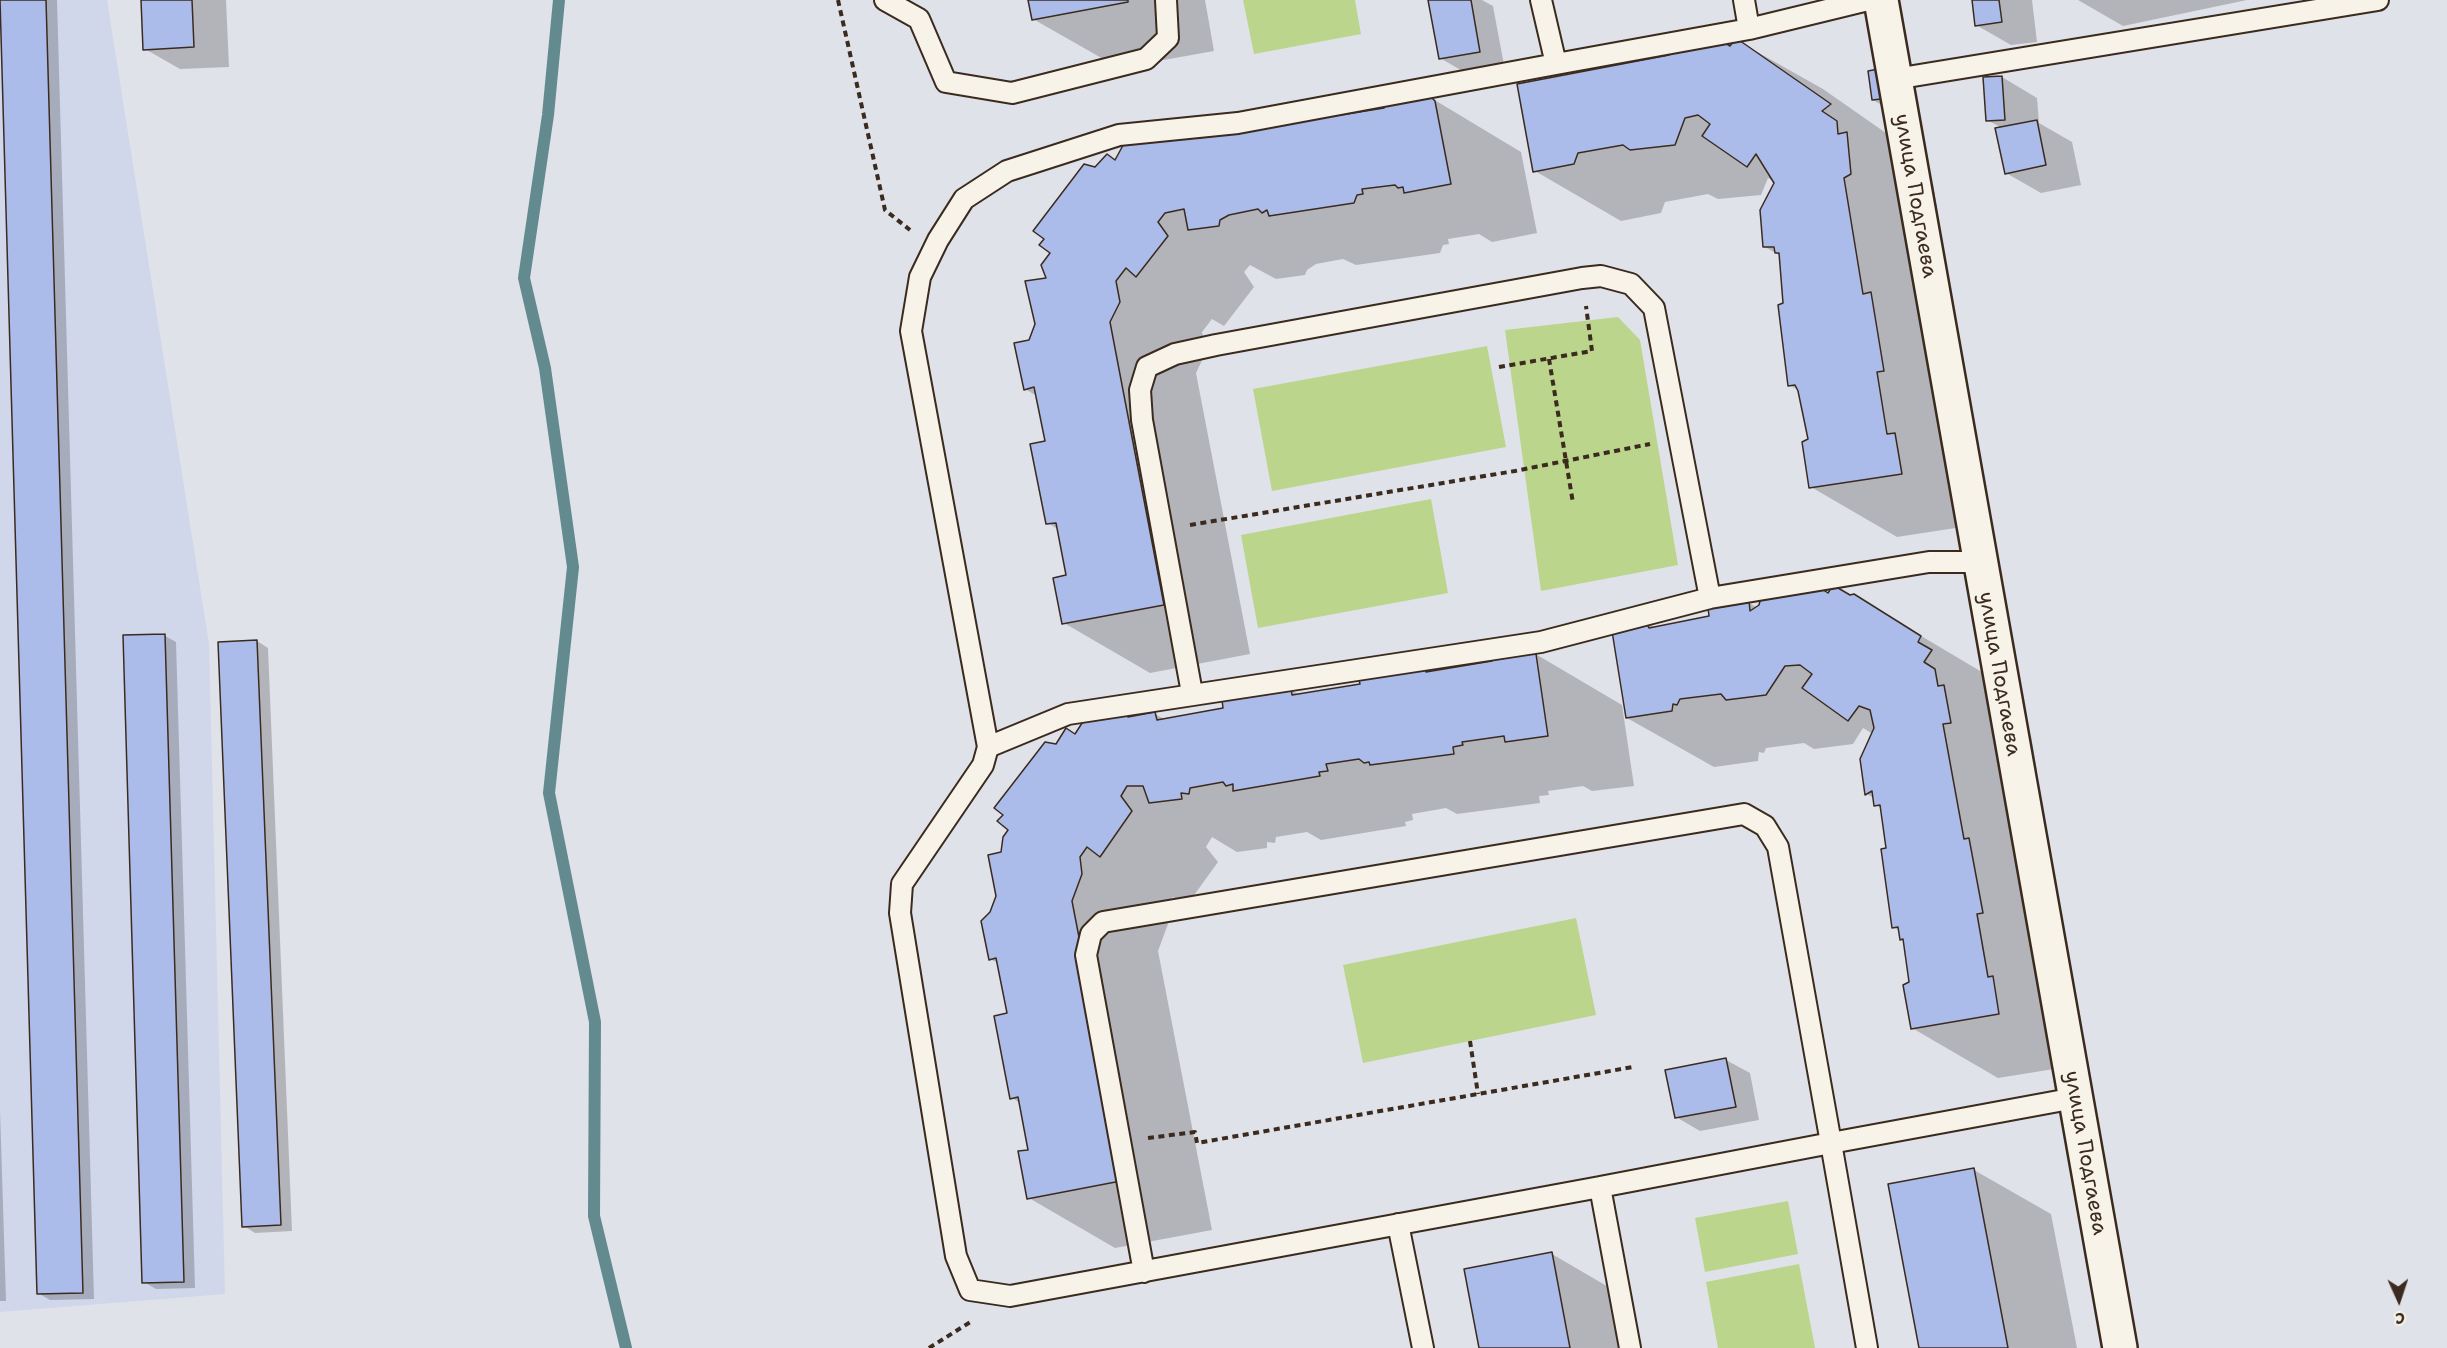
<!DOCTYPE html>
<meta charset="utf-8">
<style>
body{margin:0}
#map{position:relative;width:2447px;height:1348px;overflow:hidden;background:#e0e2e9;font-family:"Shantell Sans",sans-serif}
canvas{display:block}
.north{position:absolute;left:2369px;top:1270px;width:60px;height:60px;-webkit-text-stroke:4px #f7f3e8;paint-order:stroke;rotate:177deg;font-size:16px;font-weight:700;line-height:24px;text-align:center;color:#3b2a1e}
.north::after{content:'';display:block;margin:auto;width:21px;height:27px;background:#3b2a1e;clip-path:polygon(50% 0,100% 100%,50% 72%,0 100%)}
</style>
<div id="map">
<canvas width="2447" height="1348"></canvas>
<div class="north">С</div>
</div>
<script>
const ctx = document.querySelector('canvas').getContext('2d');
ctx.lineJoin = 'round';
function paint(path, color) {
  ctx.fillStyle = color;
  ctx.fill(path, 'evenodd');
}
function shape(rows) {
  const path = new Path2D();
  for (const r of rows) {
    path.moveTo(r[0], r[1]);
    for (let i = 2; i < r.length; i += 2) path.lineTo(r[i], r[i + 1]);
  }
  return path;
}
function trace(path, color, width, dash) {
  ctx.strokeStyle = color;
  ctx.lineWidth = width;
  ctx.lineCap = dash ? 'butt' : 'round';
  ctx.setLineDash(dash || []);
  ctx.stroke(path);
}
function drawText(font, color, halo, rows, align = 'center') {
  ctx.font = font + ' "Shantell Sans",sans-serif';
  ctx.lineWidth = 4.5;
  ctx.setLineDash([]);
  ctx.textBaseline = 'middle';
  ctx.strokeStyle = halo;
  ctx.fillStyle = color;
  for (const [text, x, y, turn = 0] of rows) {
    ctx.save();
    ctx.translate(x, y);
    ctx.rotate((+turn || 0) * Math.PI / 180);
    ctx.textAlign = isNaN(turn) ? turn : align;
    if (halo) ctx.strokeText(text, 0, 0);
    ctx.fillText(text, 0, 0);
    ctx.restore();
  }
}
paint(shape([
 [0,0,107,0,209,644,225,1294,0,1312]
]), '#d0d7ea');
paint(shape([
 [1243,0,1355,0,1361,34,1254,54],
 [1618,317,1640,340,1678,565,1541,591,1505,330],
 [1487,346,1506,447,1272,491,1253,389],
 [1431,499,1448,593,1258,628,1241,535],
 [1576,918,1596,1015,1363,1063,1343,965],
 [1788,1201,1798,1254,1705,1272,1695,1218],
 [1799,1264,1815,1348,1718,1348,1706,1282]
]), '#bbd58c');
paint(shape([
 [1,0,57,0,94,1299,50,1300,38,1293],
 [142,0,226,0,229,67,180,69,145,49],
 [1030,0,1205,0,1214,51,1119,68,1033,19],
 [1430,0,1482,0,1493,6,1504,65,1464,72,1440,58],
 [1973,0,2032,0,2037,42,2011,45,1976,25],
 [2078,0,2247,0,2123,26],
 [1736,40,1823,89,1916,154,1923,179,1933,184,1988,523,1897,537,1811,487,1810,440,1800,391,1789,385,1781,256,1765,247,1775,182,1768,178,1761,195,1718,199,1708,194,1665,202,1661,213,1621,221,1535,171,1731,48],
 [1869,72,1908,120,1873,100],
 [2002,77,2037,98,2039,123,2072,142,2081,185,2041,193,2006,173,2002,128,1987,120],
 [1428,96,1521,152,1537,233,1492,242,1479,234,1448,239,1449,244,1443,245,1440,253,1356,265,1343,259,1316,264,1307,270,1305,275,1276,279,1250,265,1244,272,1254,287,1224,326,1212,319,1202,332,1206,352,1196,373,1250,654,1150,673,1064,623,1068,576,1059,530,1048,523,1046,443,1037,396,1025,389,1030,341,1037,324,1052,253,1095,169,1108,155,1116,161,1197,137,1201,139,1333,111,1343,116,1385,109],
 [1829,595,1854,596,2007,687,2024,732,2031,736,2037,772,2029,773,2049,886,2056,889,2069,962,2063,963,2085,1064,1998,1078,1912,1028,1911,982,1905,941,1902,939,1900,931,1893,927,1882,809,1876,805,1875,799,1867,794,1873,734,1863,728,1853,744,1814,749,1804,743,1766,748,1764,753,1759,752,1758,761,1714,767,1627,718,1645,622,1656,628,1711,617,1748,602,1757,608],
 [165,636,176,642,195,1288,156,1289,144,1282],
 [257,641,268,648,292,1231,255,1233,244,1226],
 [1527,649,1622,705,1634,786,1592,791,1583,786,1548,791,1549,795,1539,796,1540,803,1457,814,1446,808,1412,814,1413,820,1405,822,1406,826,1321,840,1307,832,1276,837,1275,843,1267,842,1267,848,1237,852,1212,837,1206,847,1218,862,1187,905,1173,897,1166,907,1168,924,1158,951,1212,1230,1115,1248,1029,1198,1029,1151,1020,1103,1012,1098,1009,1014,998,963,990,959,992,913,997,896,1003,853,1056,746,1126,710,1138,717,1155,714,1166,720,1225,709,1291,690,1301,696,1361,685,1425,666,1436,672,1493,663],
 [1726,1060,1750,1073,1759,1120,1700,1131,1676,1117],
 [0,1110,6,1301,0,1301],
 [1974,1170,2051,1214,2077,1348,1921,1348],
 [1552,1254,1629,1299,1638,1348,1480,1348]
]), '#0003');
trace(shape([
 [559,0,548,115,524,278,545,368,573,567,549,793,595,1022,594,1216,626,1348]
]), '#638b8f', 12);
const building = shape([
 [0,0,46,0,83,1293,37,1294,0,0],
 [141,0,192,0,194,47,143,50,141,0],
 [1028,0,1128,0,1128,2,1032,20,1028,0],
 [1428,0,1471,0,1480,52,1439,59,1428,0],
 [1972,0,1999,0,2002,22,1975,26,1972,0],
 [1736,38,1831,104,1822,111,1837,121,1838,134,1847,132,1851,174,1844,178,1863,294,1871,292,1884,371,1877,372,1887,434,1895,433,1902,474,1809,488,1802,442,1808,439,1798,391,1795,385,1788,386,1778,305,1783,303,1779,253,1775,253,1774,247,1763,247,1760,210,1774,183,1756,154,1747,167,1702,136,1710,124,1698,115,1685,118,1675,145,1630,150,1623,145,1578,153,1574,164,1533,172,1517,84,1669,55,1668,49,1719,39,1730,46,1736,38],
 [1878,69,1881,99,1872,100,1868,71,1878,69],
 [2002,76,2005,120,1986,121,1983,77,2002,76],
 [1429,95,1435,101,1451,184,1404,193,1403,187,1398,188,1395,185,1362,189,1363,194,1357,195,1354,203,1269,216,1267,210,1262,213,1258,209,1229,215,1220,220,1219,226,1188,230,1184,209,1165,213,1158,222,1168,236,1136,277,1126,268,1116,281,1120,302,1110,322,1164,605,1062,624,1053,578,1066,575,1056,523,1046,524,1030,444,1045,441,1034,387,1024,390,1014,343,1029,340,1035,324,1025,281,1046,278,1041,265,1050,253,1039,245,1044,239,1033,231,1084,164,1095,167,1107,154,1115,160,1127,138,1198,135,1198,138,1253,129,1333,109,1334,116,1384,108,1386,101,1429,95],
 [2037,120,2046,165,2005,174,1995,128,2037,120],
 [1833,585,1850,595,1854,594,1921,636,1918,642,1932,650,1924,662,1935,669,1938,686,1944,685,1951,723,1943,724,1964,839,1969,838,1983,913,1977,914,1988,977,1993,976,1999,1014,1911,1029,1903,985,1909,982,1903,939,1900,940,1898,927,1892,928,1881,849,1886,848,1880,805,1874,806,1872,791,1865,795,1860,759,1874,728,1870,710,1859,706,1848,721,1802,688,1812,674,1800,665,1785,666,1766,695,1726,700,1721,694,1680,699,1677,705,1673,704,1672,711,1626,718,1611,625,1645,620,1649,628,1709,616,1708,608,1749,601,1750,611,1759,605,1762,593,1819,587,1828,593,1833,585],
 [165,634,184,1282,142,1283,123,635,165,634],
 [257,640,281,1225,242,1227,218,642,257,640],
 [1527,648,1536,654,1548,736,1505,742,1504,736,1462,742,1463,745,1453,747,1454,754,1370,765,1369,762,1364,763,1359,759,1326,764,1328,771,1319,772,1320,776,1233,791,1233,784,1226,786,1223,782,1190,788,1189,794,1181,793,1182,799,1149,803,1143,786,1127,786,1121,796,1132,811,1100,857,1087,847,1080,857,1082,874,1072,901,1126,1180,1027,1199,1018,1151,1028,1150,1018,1097,1010,1099,994,1016,1007,1013,996,958,989,960,981,921,990,912,996,896,988,855,1001,852,1003,837,1008,830,997,821,1003,815,994,808,1045,742,1056,744,1066,728,1075,734,1084,720,1126,708,1128,717,1155,712,1157,720,1223,708,1222,700,1291,688,1292,695,1360,684,1358,676,1425,664,1426,672,1492,661,1490,654,1527,648],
 [1726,1058,1736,1107,1675,1118,1665,1070,1726,1058],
 [1974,1168,2008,1348,1919,1348,1888,1184,1974,1168],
 [1552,1252,1570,1348,1479,1348,1464,1269,1552,1252]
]);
paint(building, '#abbceb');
trace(building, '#3b2a1e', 1.5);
const service = shape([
 [885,0,919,19,946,82,1012,93,1146,59,1168,38,1166,0],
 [1541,0,1556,64,1749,29,1868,0],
 [1744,0,1749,29],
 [1895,79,2378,0],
 [1192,693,1142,420,1140,390,1147,367,1175,354,1216,345,1582,278,1601,276,1631,284,1654,308,1710,598,1929,562,1979,562],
 [988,747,911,331,920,277,938,240,964,199,1007,171,1119,135,1238,123,1556,64],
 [1600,1187,1010,1296,970,1290,956,1256,900,913,902,884,983,765,988,747,1068,714,1541,642,1710,598],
 [1398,1224,1423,1348],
 [1144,1272,1086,955,1091,934,1103,922,1744,814,1765,826,1778,847,1831,1143,2075,1098],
 [1630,1348,1600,1187,1831,1143,1867,1348]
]);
const minor = shape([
 [1881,0,2120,1348]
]);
trace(service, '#3b2a1e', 24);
trace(minor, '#3b2a1e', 38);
trace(shape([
 [838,0,885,210,910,230],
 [1549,359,1573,503],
 [1499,367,1592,351,1586,306],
 [1190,525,1515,471,1650,444],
 [1470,1041,1478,1094],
 [1148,1138,1195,1132,1197,1143,1633,1067],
 [929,1348,972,1321]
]), '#3b2a1e', 4, [6, 4.5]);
trace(service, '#f7f3e8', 20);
trace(minor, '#f7f3e8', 33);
drawText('21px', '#3b2a1e', '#f7f3e8', [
 ["улица Подгаева",1915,196,80],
 ["улица Подгаева",1999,674,80],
 ["улица Подгаева",2085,1153,80]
]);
</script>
